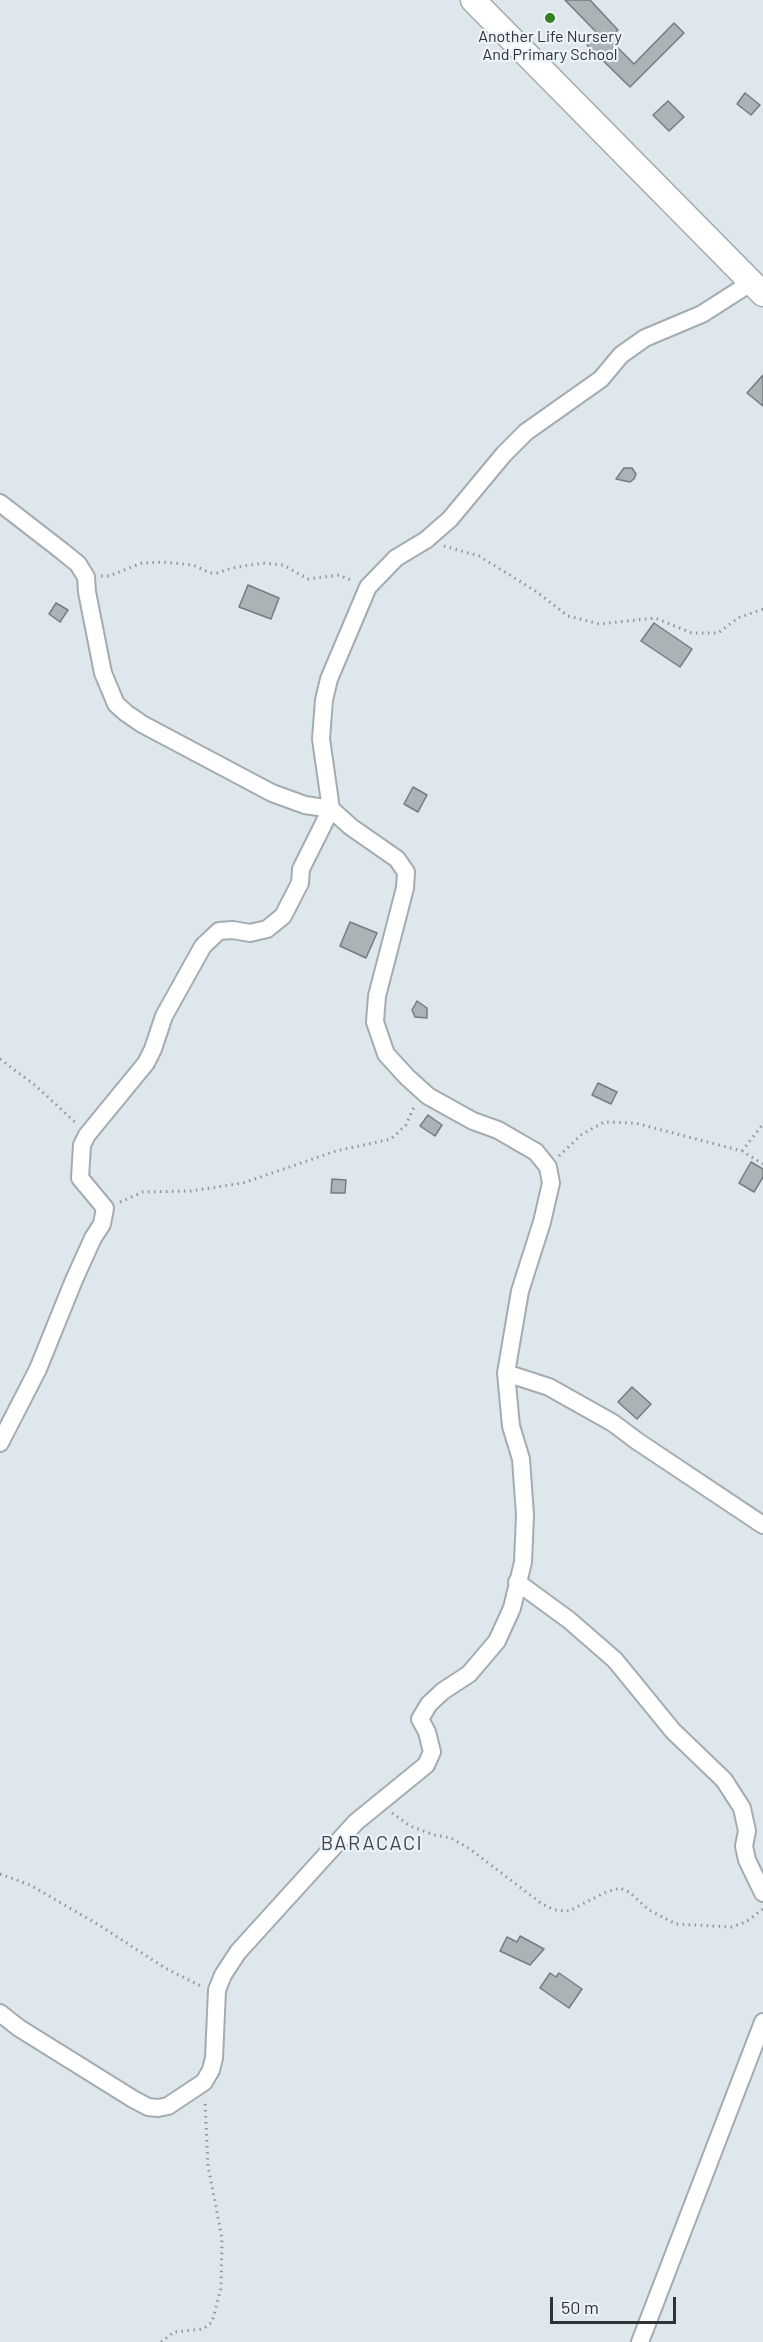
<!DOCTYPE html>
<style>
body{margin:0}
#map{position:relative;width:763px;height:2342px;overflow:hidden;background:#dee7ec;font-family:Barlow,sans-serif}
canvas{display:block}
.scale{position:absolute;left:550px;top:2297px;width:126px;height:27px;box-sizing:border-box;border:3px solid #303335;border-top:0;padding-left:8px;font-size:18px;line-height:21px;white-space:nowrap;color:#303335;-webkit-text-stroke:4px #ecf4f9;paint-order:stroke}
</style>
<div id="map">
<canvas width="763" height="2342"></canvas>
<div class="scale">50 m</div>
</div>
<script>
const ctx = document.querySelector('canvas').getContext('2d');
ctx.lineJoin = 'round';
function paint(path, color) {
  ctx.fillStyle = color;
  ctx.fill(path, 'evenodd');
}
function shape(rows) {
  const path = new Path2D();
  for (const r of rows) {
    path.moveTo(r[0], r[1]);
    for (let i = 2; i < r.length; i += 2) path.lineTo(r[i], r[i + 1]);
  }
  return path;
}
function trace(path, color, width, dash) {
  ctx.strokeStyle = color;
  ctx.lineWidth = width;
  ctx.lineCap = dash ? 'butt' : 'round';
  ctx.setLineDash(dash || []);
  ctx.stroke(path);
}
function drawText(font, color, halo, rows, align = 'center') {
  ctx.font = font + ' Barlow,sans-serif';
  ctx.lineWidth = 4.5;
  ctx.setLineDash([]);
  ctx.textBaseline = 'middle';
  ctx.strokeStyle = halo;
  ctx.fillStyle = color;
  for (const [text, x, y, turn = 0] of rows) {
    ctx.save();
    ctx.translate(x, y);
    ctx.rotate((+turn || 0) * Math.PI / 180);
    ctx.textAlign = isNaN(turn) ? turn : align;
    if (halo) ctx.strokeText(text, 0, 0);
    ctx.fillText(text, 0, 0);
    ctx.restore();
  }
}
const building = shape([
 [565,0,590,0,618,30,609,39,634,64,674,23,684,33,630,87,587,45,598,34,565,0],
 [745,93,760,105,751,115,737,104,745,93],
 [668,101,684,117,669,131,653,115,668,101],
 [763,375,763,406,747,393,763,375],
 [624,468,632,468,636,474,634,479,630,482,616,479,624,468],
 [248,585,279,598,271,619,239,607,248,585],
 [56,603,68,610,60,622,49,614,56,603],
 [654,623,692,649,680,667,641,641,654,623],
 [413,787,427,795,418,812,404,804,413,787],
 [350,922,377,933,366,958,340,946,350,922],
 [417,1001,427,1008,427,1018,415,1017,412,1010,417,1001],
 [598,1083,617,1092,611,1104,592,1095,598,1083],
 [428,1115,442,1125,435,1136,420,1126,428,1115],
 [751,1162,763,1169,763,1177,754,1192,739,1183,751,1162],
 [332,1179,346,1180,345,1193,331,1193,332,1179],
 [632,1387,651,1404,637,1419,618,1402,632,1387],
 [520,1936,544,1949,530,1965,500,1951,507,1937,517,1942,520,1936],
 [550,1973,556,1977,559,1973,582,1989,569,2008,540,1988,550,1973]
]);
paint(building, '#aab4b6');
trace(building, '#747d7f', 1.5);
const street = shape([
 [0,503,62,551,78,564,86,577,87,592,103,673,116,704,126,713,142,724,272,793,305,805,331,809,351,827,397,859,406,872,405,888,377,996,375,1022,386,1054,407,1077,428,1096,473,1121,498,1130,536,1152,548,1167,551,1183,542,1222,520,1291,506,1373,511,1426,521,1459,525,1515,523,1562,512,1608,497,1641,469,1674,443,1691,429,1704,420,1719,427,1732,432,1752,426,1765,356,1822,238,1952,223,1975,217,1990,214,2058,211,2070,204,2082,168,2106,158,2108,148,2107,133,2099,19,2028,0,2013],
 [506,1373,549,1387,613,1423,637,1441,763,1525],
 [0,1443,38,1369,74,1280,93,1238,102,1224,105,1208,80,1178,82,1145,87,1135,146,1063,153,1049,164,1016,203,946,219,931,233,930,250,933,267,929,283,916,300,883,301,869,331,809,321,739,324,700,329,679,368,587,396,558,426,540,450,519,504,454,526,432,601,379,621,355,645,338,702,314,752,282],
 [517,1582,569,1620,615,1660,673,1731,724,1780,742,1808,747,1831,744,1846,747,1860,763,1893],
 [640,2342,763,2022]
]);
const secondary = shape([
 [473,0,763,294]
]);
trace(street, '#a4acb1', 20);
trace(secondary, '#a4acb1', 27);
trace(shape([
 [444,546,479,556,537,592,568,616,600,624,655,618,692,633,718,633,738,618,763,609],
 [101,576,109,576,142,563,163,562,193,565,210,573,217,573,232,568,263,563,283,565,308,579,339,575,353,581],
 [0,1059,36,1086,77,1124],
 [742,1151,763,1124],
 [559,1156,581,1135,604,1122,635,1123,742,1151,763,1164],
 [120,1202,143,1192,191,1191,243,1183,336,1151,391,1139,406,1125,414,1107],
 [392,1813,410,1826,434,1835,451,1838,470,1849,542,1904,555,1910,569,1911,606,1892,620,1888,629,1892,649,1910,676,1924,732,1927,746,1922,763,1909],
 [0,1874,30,1885,99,1925,165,1968,203,1987],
 [161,2342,174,2332,203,2329,212,2322,221,2288,222,2238,208,2166,205,2101]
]), '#90969a', 3, [1.5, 4.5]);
trace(street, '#fff', 16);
trace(secondary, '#fff', 24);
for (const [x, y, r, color] of [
 [550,18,6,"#367f24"]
]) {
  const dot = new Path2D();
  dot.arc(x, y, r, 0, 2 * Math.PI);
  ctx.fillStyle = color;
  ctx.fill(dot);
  trace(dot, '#ecf4f9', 2);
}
drawText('16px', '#303335', '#ecf4f9', [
 ["Another Life Nursery",550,37],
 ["And Primary School",550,55]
]);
ctx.letterSpacing = '1.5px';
drawText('20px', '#3f464a', '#ecf4f9', [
 ["BARACACI",372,1843]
]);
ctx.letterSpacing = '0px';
</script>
